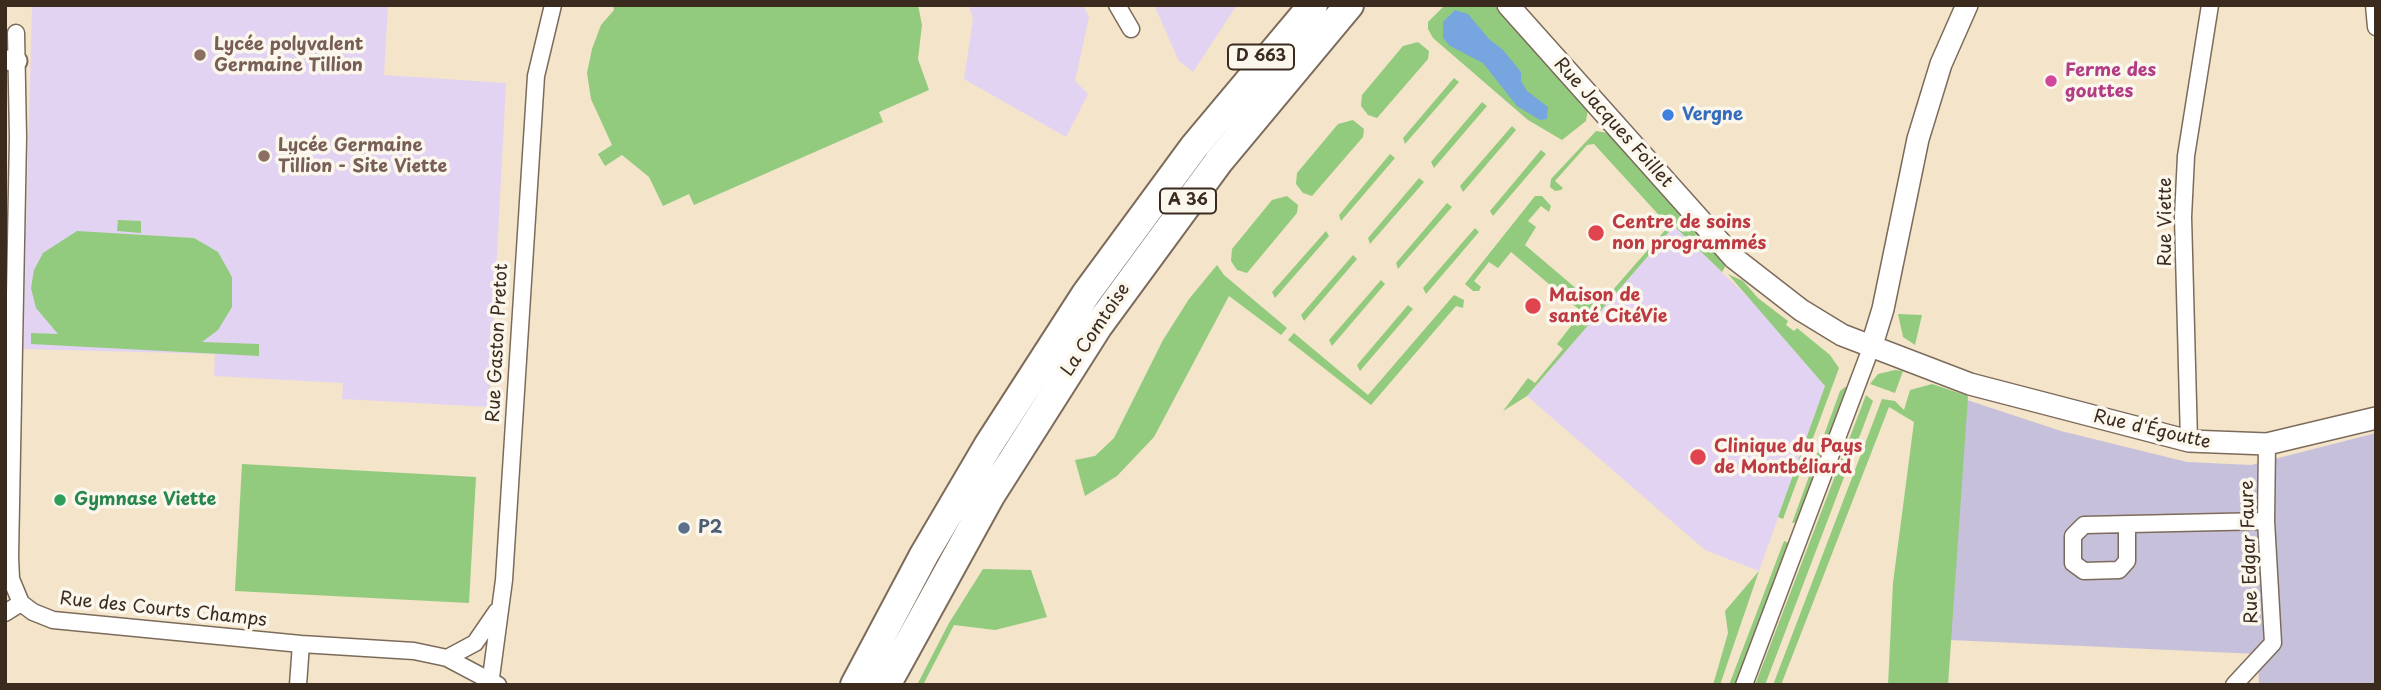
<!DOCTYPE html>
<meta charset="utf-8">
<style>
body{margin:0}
#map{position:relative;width:2381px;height:690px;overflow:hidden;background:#f4e4ca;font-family:"Playpen Sans",sans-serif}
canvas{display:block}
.frame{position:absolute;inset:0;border:7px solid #3b2a1e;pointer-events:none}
</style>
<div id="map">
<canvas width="2381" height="690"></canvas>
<div class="frame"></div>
</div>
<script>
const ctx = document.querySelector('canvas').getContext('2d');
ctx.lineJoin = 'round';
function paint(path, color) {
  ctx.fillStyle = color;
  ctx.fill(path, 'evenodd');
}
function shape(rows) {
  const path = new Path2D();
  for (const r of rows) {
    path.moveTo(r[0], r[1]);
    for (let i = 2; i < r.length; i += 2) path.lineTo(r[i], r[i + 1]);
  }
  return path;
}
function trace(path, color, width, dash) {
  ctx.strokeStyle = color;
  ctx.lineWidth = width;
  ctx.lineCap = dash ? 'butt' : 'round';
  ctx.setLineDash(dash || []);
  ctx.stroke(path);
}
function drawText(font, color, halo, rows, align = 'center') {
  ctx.font = font + ' "Playpen Sans",sans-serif';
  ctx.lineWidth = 7;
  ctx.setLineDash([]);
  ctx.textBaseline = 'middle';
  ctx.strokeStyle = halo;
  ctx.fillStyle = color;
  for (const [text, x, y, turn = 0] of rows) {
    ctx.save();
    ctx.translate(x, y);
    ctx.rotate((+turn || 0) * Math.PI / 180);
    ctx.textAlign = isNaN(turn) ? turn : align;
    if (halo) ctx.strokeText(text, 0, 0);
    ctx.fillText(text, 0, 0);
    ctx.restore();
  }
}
paint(shape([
 [32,5,431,5,388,6,384,75,506,83,489,407,342,399,343,383,214,376,215,354,23,349],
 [969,5,1083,5,1089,17,1075,81,1088,94,1066,137,964,79,973,20],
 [1154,5,1237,5,1193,72,1179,61],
 [1674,226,1758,307,1825,386,1759,571,1705,550,1527,396]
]), '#e3d3f2');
paint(shape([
 [1967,400,2061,431,2187,462,2251,465,2376,433,2376,685,2259,685,2258,654,1950,640]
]), '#c6c0da');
paint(shape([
 [613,5,918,5,922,25,918,59,929,90,879,112,883,122,694,205,689,194,663,206,649,177,622,155,605,166,598,154,612,145,591,99,587,73,592,49,601,25,614,10],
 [1445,5,1494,5,1588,109,1586,121,1562,140,1528,120,1433,38,1428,29,1428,22],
 [1418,42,1429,51,1428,59,1377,118,1368,115,1361,106,1362,95,1403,46],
 [1454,78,1459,82,1405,144,1403,138],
 [1482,102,1487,106,1434,168,1431,162],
 [1353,120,1364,129,1363,137,1312,196,1303,193,1296,184,1297,173,1338,124],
 [1512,126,1516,130,1463,192,1460,186],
 [1596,131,1608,133,1724,263,1725,267,1722,272,1674,226,1527,396,1503,411,1528,378,1535,383,1563,349,1557,344,1582,312,1511,252,1498,268,1489,262,1474,281,1481,287,1479,291,1473,291,1465,284,1535,196,1542,196,1551,206,1549,212,1541,206,1528,221,1536,227,1525,245,1598,307,1667,228,1667,224,1594,144,1587,145,1555,181,1563,188,1561,190,1555,191,1550,187,1551,179],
 [1541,150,1546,154,1493,216,1490,211],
 [1390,154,1395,158,1341,221,1339,215],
 [1419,178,1424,182,1370,244,1368,238],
 [1287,196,1298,205,1297,213,1247,273,1237,270,1231,261,1232,249,1272,200],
 [1447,203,1452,207,1398,269,1396,263],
 [118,220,141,221,141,233,117,231],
 [1475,228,1479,232,1426,294,1423,288],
 [77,231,194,238,218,252,232,277,232,307,218,330,202,342,259,344,259,356,31,344,31,333,58,334,36,308,31,288,34,270,43,253],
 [1326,231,1329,236,1275,298,1272,292],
 [1353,255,1357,259,1304,321,1301,315],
 [1217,265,1224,275,1287,328,1281,335,1229,296,1154,437,1117,476,1085,496,1075,460,1095,456,1114,438,1163,340,1189,299],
 [1728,274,1743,281,1758,298,1788,321,1786,325,1794,331,1797,328,1830,355,1839,368,1783,519,1778,517,1825,386],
 [1381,280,1385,284,1332,346,1329,340],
 [1454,295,1464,300,1463,308,1456,306,1371,405,1288,340,1294,333,1368,395],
 [1408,305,1413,309,1360,371,1357,365],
 [1898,314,1922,315,1915,345,1903,337],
 [1895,370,1903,371,1895,393,1870,384,1878,374],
 [1932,384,1968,396,1948,685,1888,685,1893,583,1914,422,1889,407,1781,685,1773,685,1882,399,1895,401,1904,410,1910,390],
 [1845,387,1851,389,1800,522,1792,523,1840,391],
 [1866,395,1873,401,1765,685,1755,685],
 [242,464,476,477,469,603,235,591],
 [1784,541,1791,544,1739,685,1729,685],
 [983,569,1031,570,1047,617,995,630,954,625,923,685,917,685,949,623],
 [1759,571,1720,685,1713,685,1728,633,1725,611]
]), '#92cb7e');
paint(shape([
 [1455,10,1468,14,1489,39,1503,50,1521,72,1521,81,1527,91,1548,107,1547,119,1540,120,1517,106,1483,63,1450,46,1443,38,1443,22]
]), '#76a5e0');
const minor = shape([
 [1117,5,1131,29],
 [2374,5,2376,27],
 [16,33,18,137,10,556,11,579,21,603,33,612,53,620,301,644,414,651,447,658,498,685],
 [2189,441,2183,217,2186,156,2210,5],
 [2127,525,2127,561,2119,570,2084,571,2073,563,2073,536,2084,525,2266,521],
 [5,613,21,603],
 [447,658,475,643,497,611],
 [298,685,301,644],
 [490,685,504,580,536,76,553,5],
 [1744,685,1871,348],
 [2234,685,2273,643,2266,521,2267,444]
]);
const tertiary = shape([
 [5,60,17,61]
]);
const secondary = shape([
 [1508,5,1734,258,1801,310,1842,335,1970,384,2189,441,2267,444,2376,418],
 [1871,348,1883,309,1918,139,1941,64,1967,5]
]);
const motorway = shape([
 [855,685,924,555,988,446,1086,294,1194,147,1313,5],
 [886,685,990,496,1098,326,1219,161,1349,5]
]);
trace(minor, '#7c6b5a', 19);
trace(tertiary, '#7c6b5a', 23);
trace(secondary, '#7c6b5a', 24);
trace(motorway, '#7c6b5a', 32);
trace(minor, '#fff', 16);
trace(tertiary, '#fff', 19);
trace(secondary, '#fff', 21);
trace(motorway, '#fff', 28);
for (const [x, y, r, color] of [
 [200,55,7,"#8d6e63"],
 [2051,81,7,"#d1479c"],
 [1668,115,7,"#3f7fe0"],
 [264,156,7,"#8d6e63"],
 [1596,233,9,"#e0444e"],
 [1533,306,9,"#e0444e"],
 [1698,457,9,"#e0444e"],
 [60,500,7,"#2e9e5b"],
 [684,528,7,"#5c6f8a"]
]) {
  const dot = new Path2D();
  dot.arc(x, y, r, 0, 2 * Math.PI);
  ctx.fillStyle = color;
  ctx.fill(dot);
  trace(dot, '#fbf7ec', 2.5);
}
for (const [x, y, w] of [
 [1261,57,66],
 [1188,201,56]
]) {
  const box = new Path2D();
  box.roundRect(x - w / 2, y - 12.5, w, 25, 5);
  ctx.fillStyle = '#fbf7ec';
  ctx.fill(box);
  trace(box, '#3b2a1e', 2);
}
drawText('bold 16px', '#3b2a1e', null, [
 ["D 663",1261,57],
 ["A 36",1188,201]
]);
drawText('bold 18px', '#785e54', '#fbf7ec', [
 ["Lycée polyvalent",214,45],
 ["Germaine Tillion",214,66],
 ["Lycée Germaine",278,146],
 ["Tillion - Site Viette",278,167]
], 'left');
drawText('bold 18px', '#b23c85', '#fbf7ec', [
 ["Ferme des",2065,71],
 ["gouttes",2065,92]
], 'left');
drawText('bold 18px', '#366cbe', '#fbf7ec', [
 ["Vergne",1682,115]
], 'left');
drawText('18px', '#3b2a1e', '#fbf7ec', [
 ["Rue Jacques Foillet",1613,123,48],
 ["Rue Viette",2166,222,-90],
 ["La Comtoise",1096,330,-56],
 ["Rue Gaston Pretot",498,343,-87],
 ["Rue d'Égoutte",2152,430,13],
 ["Rue Edgar Faure",2250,552,-92],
 ["Rue des Courts Champs",163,610,6]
]);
drawText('bold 18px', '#be3a42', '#fbf7ec', [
 ["Centre de soins",1612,223],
 ["non programmés",1612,244],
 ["Maison de",1549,296],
 ["santé CitéVie",1549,317],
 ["Clinique du Pays",1714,447],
 ["de Montbéliard",1714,468]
], 'left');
drawText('bold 18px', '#27864d', '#fbf7ec', [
 ["Gymnase Viette",74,500]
], 'left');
drawText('bold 18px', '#4e5e75', '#fbf7ec', [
 ["P2",698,528]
], 'left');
</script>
